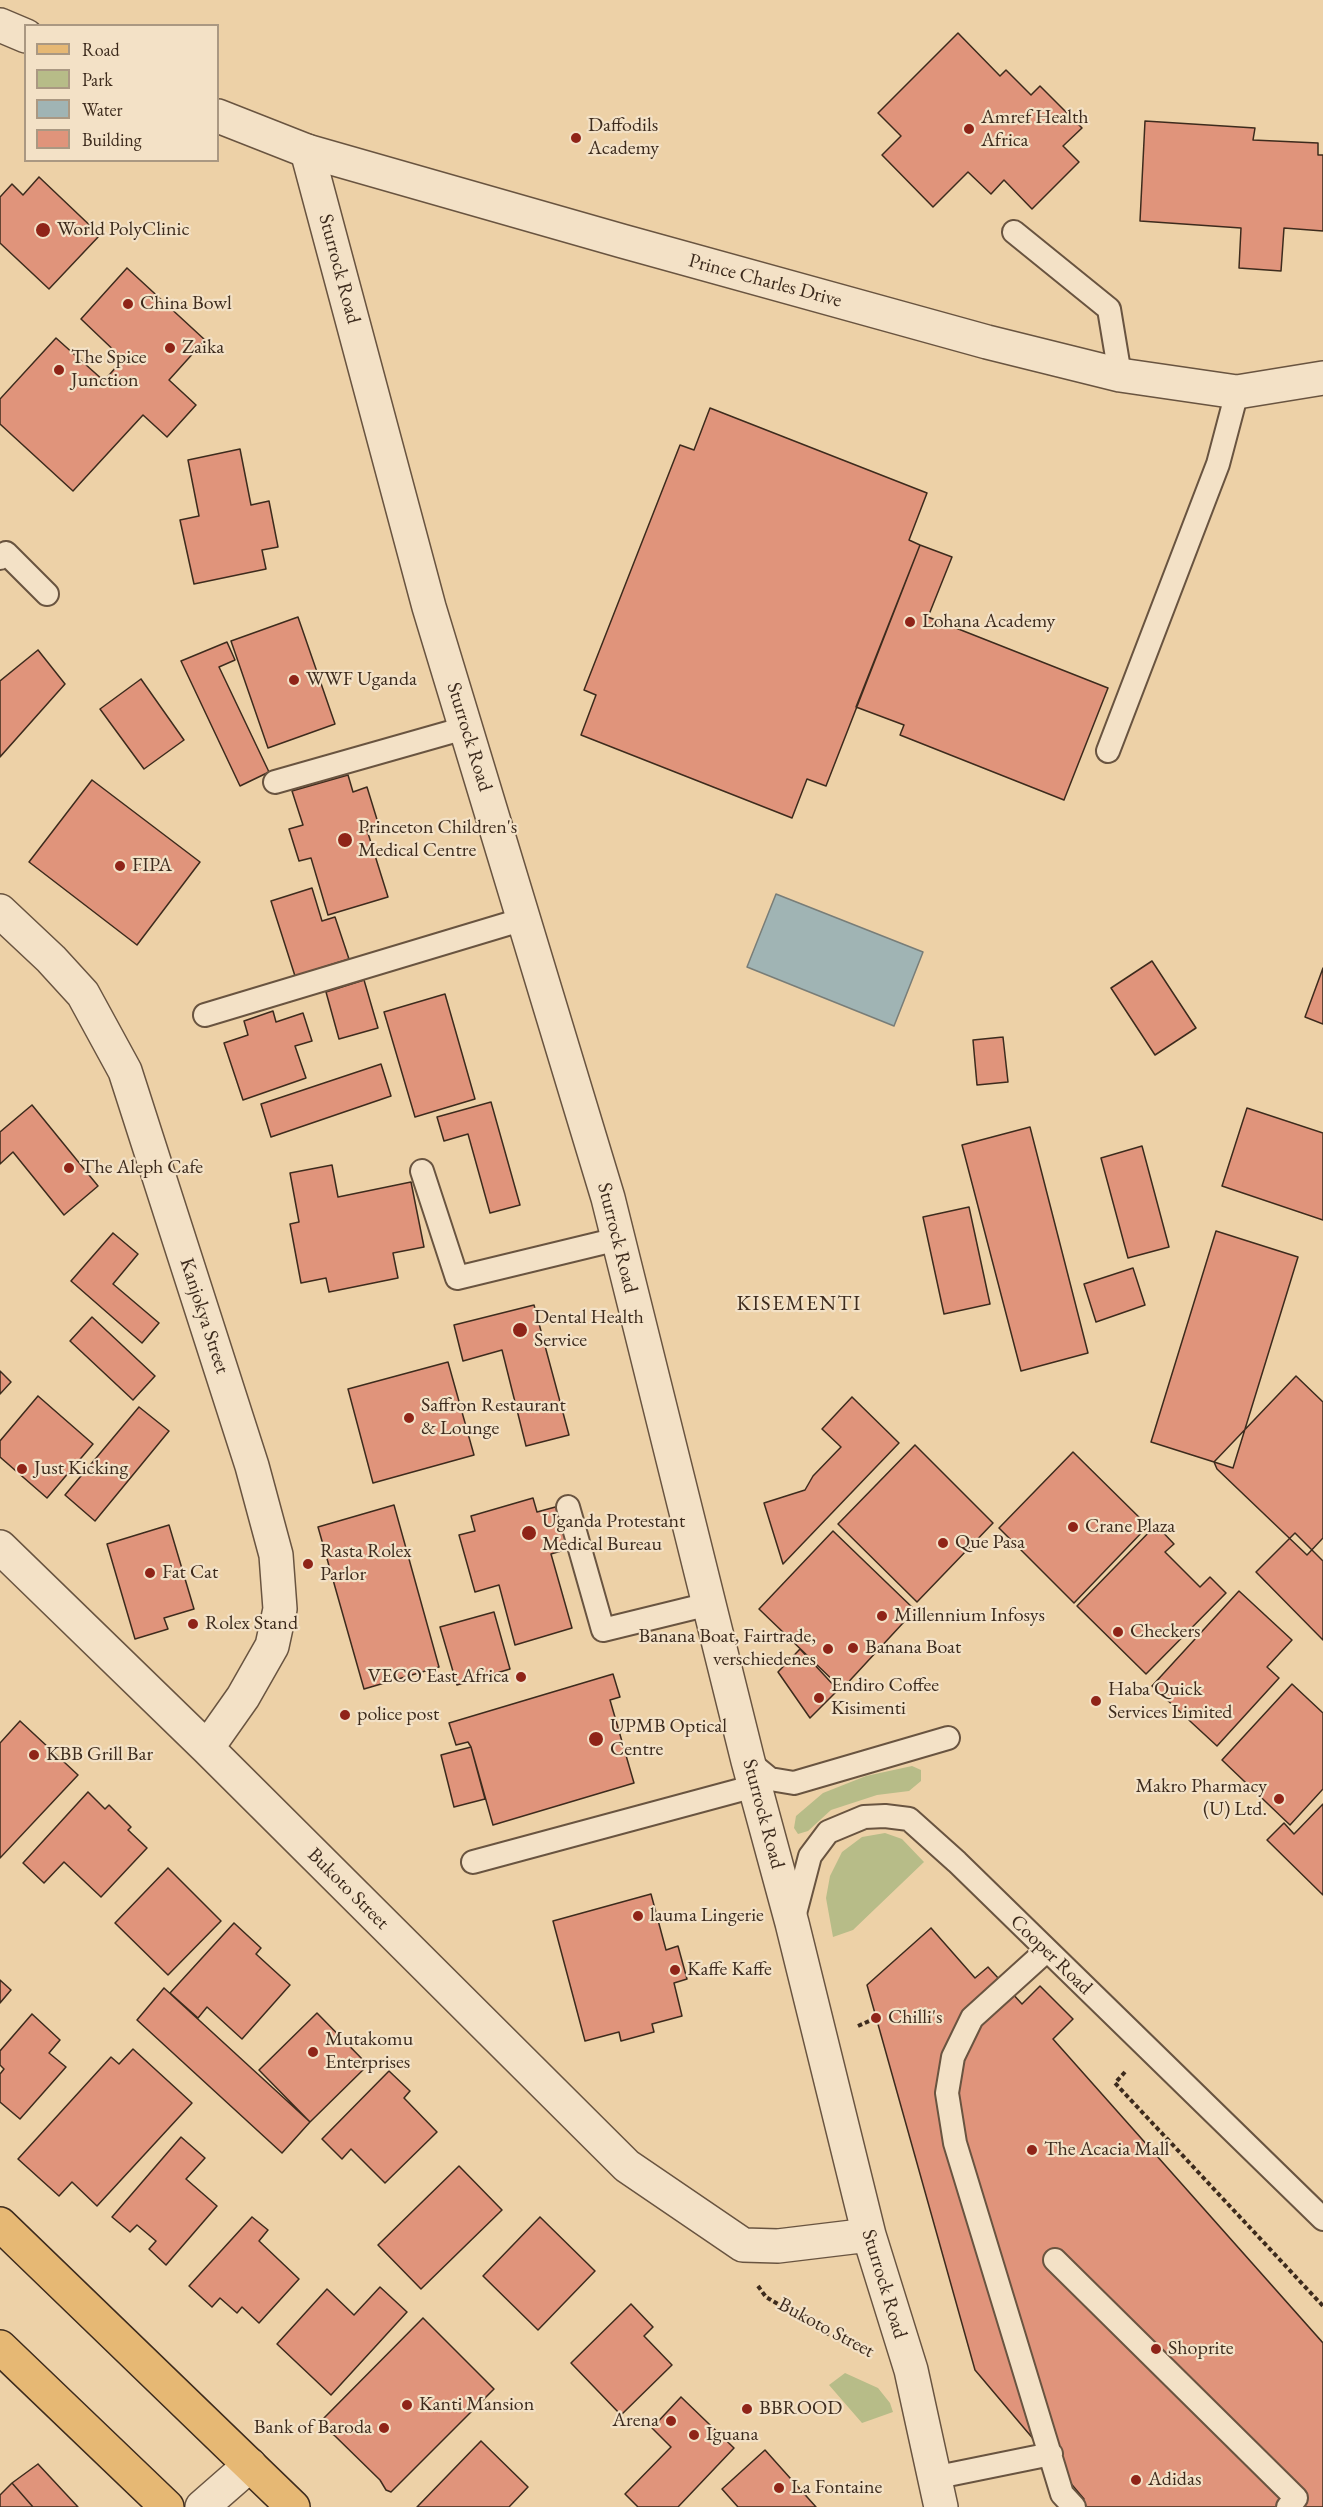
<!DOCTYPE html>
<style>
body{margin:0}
#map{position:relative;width:1323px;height:2507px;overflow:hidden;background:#edd1a7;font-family:"EB Garamond",serif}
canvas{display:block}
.legend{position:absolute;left:24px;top:24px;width:195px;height:138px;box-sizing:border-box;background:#f3e1c6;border:2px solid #aa9882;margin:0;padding:8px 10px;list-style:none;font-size:18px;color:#3d2b1d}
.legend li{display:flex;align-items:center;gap:12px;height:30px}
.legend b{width:30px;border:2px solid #aa9882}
</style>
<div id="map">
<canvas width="1323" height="2507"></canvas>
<ul class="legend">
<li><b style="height:8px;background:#e6b874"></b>Road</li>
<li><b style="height:16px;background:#b7bc88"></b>Park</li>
<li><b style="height:16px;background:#a0b4b4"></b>Water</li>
<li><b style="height:16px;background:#e0947b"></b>Building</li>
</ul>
</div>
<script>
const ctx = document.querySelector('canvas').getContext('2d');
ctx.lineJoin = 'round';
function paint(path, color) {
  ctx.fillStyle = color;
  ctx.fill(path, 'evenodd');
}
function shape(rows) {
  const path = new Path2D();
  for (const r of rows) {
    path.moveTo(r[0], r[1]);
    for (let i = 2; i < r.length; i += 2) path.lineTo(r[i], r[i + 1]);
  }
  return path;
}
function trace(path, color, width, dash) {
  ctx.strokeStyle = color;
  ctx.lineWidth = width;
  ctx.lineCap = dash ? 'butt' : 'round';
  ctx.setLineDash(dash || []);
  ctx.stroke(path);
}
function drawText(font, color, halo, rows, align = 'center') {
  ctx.font = font + ' "EB Garamond",serif';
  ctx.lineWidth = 4.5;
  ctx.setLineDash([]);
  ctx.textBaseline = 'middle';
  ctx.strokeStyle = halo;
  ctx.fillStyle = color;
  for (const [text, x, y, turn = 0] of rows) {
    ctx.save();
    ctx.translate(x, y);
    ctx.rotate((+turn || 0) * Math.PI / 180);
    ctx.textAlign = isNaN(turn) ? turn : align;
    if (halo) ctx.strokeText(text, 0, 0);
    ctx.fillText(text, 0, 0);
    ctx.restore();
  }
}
paint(shape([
 [912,1766,921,1770,921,1781,909,1791,877,1795,831,1810,808,1831,798,1834,794,1828,796,1816,823,1793,866,1776],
 [885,1833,902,1839,924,1862,853,1930,833,1937,826,1898,830,1876,842,1852,862,1837],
 [845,2373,878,2388,890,2403,893,2412,862,2423,829,2385]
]), '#b7bc88');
const water = shape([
 [776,894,923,952,894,1026,747,967,776,894]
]);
paint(water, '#a0b4b4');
trace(water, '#787d78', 1.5);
const building = shape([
 [958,33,1000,76,1006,70,1031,95,1040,86,1082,128,1063,146,1079,162,1032,209,1004,180,991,194,968,172,933,207,882,155,901,136,878,113,958,33],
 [1145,121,1255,128,1253,140,1318,143,1318,155,1323,155,1323,231,1284,228,1281,271,1239,268,1241,228,1140,221,1145,121],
 [39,177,100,235,49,289,0,243,0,197,12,184,23,195,39,177],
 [127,268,205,340,169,380,196,405,167,437,143,415,73,491,0,424,0,399,56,338,104,381,123,359,81,319,127,268],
 [710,408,927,493,909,540,920,545,826,786,807,779,792,818,581,735,596,695,584,690,680,445,694,450,710,408],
 [240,449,251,505,269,501,278,547,262,550,266,569,194,584,180,520,199,516,188,460,240,449],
 [920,545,952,557,928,617,1108,688,1064,800,900,735,904,725,856,707,920,545],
 [298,617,335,724,268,748,231,641,298,617],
 [227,642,235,660,219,667,269,772,240,786,181,661,227,642],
 [38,650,65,684,0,757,0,681,38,650],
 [141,679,184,740,144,769,100,709,141,679],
 [348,775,353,792,367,787,379,826,367,830,388,897,328,915,311,858,299,861,289,829,303,825,292,791,348,775],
 [92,780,200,862,137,945,29,862,92,780],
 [312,888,322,921,335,917,349,959,295,976,271,901,312,888],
 [1152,961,1196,1028,1155,1055,1111,988,1152,961],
 [1323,968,1323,1024,1305,1017,1323,968],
 [364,980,378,1028,339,1039,326,992,364,980],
 [445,994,475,1099,415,1117,384,1012,445,994],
 [273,1011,276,1022,303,1013,312,1041,295,1046,306,1078,243,1100,224,1043,248,1035,244,1021,273,1011],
 [1003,1037,1008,1082,977,1085,973,1040,1003,1037],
 [381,1064,391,1096,271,1137,261,1104,381,1064],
 [491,1102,520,1205,490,1213,468,1134,444,1141,437,1117,491,1102],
 [32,1105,98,1186,64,1215,13,1152,0,1164,0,1132,32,1105],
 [1247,1108,1323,1133,1323,1220,1222,1186,1247,1108],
 [1030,1127,1088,1353,1021,1371,962,1145,1030,1127],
 [1142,1146,1169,1247,1128,1258,1101,1158,1142,1146],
 [332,1165,338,1197,411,1182,424,1247,393,1253,398,1278,329,1292,326,1278,301,1283,290,1224,299,1222,290,1173,332,1165],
 [969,1207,990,1304,944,1314,923,1217,969,1207],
 [1216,1231,1298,1257,1233,1468,1151,1442,1216,1231],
 [113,1233,138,1254,113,1284,159,1323,142,1343,71,1281,113,1233],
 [1133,1268,1145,1305,1096,1322,1084,1284,1133,1268],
 [534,1305,569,1435,526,1446,502,1350,463,1361,454,1325,534,1305],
 [92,1317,155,1376,133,1400,70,1341,92,1317],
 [448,1362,474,1455,373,1483,348,1389,448,1362],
 [0,1371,11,1382,0,1394,0,1371],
 [1296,1376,1323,1402,1323,1538,1307,1555,1217,1469,1214,1462,1296,1376],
 [38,1396,93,1444,47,1498,0,1457,0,1441,38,1396],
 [852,1397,899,1443,783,1564,764,1503,805,1490,813,1476,841,1447,822,1429,852,1397],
 [139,1407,169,1431,95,1521,65,1495,139,1407],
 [915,1445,993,1523,917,1602,838,1524,915,1445],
 [1073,1452,1148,1526,1074,1603,999,1528,1073,1452],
 [533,1498,537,1512,559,1506,571,1548,551,1554,572,1628,515,1645,499,1585,475,1592,459,1535,475,1531,471,1516,533,1498],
 [394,1505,439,1667,364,1689,318,1527,394,1505],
 [169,1525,194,1609,164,1618,168,1629,135,1639,107,1544,169,1525],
 [1156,1525,1174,1544,1165,1552,1200,1587,1210,1577,1226,1593,1146,1674,1077,1606,1156,1525],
 [833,1531,915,1610,842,1689,759,1609,833,1531],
 [1295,1533,1323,1561,1323,1640,1256,1572,1295,1533],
 [1239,1591,1292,1640,1267,1667,1279,1678,1217,1746,1152,1686,1239,1591],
 [494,1612,510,1669,457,1685,440,1627,494,1612],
 [800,1649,838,1690,810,1718,778,1672,800,1649],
 [613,1674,620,1697,610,1700,634,1783,493,1825,471,1747,468,1742,456,1745,449,1723,613,1674],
 [1292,1684,1323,1713,1323,1789,1290,1825,1222,1760,1292,1684],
 [20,1721,78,1775,0,1858,0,1743,20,1721],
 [471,1747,485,1799,454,1807,441,1755,471,1747],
 [88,1792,105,1809,109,1805,131,1827,128,1830,147,1848,101,1897,64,1862,44,1883,23,1863,88,1792],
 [1323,1804,1323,1895,1267,1840,1284,1823,1294,1834,1323,1804],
 [168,1868,221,1921,168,1975,115,1923,168,1868],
 [651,1894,666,1950,678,1946,687,1979,674,1983,682,2016,652,2024,654,2032,621,2041,619,2032,585,2041,553,1921,651,1894],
 [234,1923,261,1948,256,1954,290,1985,242,2039,207,2007,198,2018,170,1993,234,1923],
 [931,1928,975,1978,988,1967,1022,2004,1040,1986,1073,2019,1053,2039,1323,2343,1323,2507,1076,2507,1084,2499,975,2370,867,1985,931,1928],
 [0,1980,11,1990,0,2003,0,1980],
 [164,1988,310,2122,282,2153,137,2020,164,1988],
 [317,2013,368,2065,310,2122,259,2070,317,2013],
 [32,2014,60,2040,49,2053,66,2067,20,2119,0,2102,0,2074,4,2069,0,2065,0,2051,32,2014],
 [133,2049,192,2103,97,2206,72,2182,59,2196,18,2159,111,2057,119,2064,133,2049],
 [389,2071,410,2091,404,2098,437,2132,385,2183,351,2149,342,2159,322,2139,389,2071],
 [181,2137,205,2158,186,2179,217,2206,166,2265,149,2249,156,2241,137,2225,130,2232,112,2217,181,2137],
 [459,2166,502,2210,421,2289,378,2245,459,2166],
 [252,2217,268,2230,259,2241,299,2279,259,2323,242,2307,237,2313,220,2298,212,2307,189,2286,252,2217],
 [540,2217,595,2271,538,2330,483,2276,540,2217],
 [380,2287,407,2312,331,2395,277,2344,327,2289,354,2315,380,2287],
 [631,2304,653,2327,644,2336,672,2365,621,2415,571,2363,631,2304],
 [423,2318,494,2389,391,2492,386,2490,380,2480,334,2435,323,2428,321,2421,423,2318],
 [681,2397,734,2448,678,2507,638,2507,625,2494,671,2447,652,2428,681,2397],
 [481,2441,528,2487,509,2507,417,2507,481,2441],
 [765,2450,816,2507,738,2507,722,2489,765,2450],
 [38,2464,78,2507,33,2507,12,2483,38,2464],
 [12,2483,33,2507,0,2507,0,2495,12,2483]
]);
paint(building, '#e0947b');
trace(building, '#3d2b1d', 1.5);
const service = shape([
 [1014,232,1109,309,1120,375],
 [0,558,6,553,47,594],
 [1108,751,1218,464,1237,392],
 [275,782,465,728],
 [205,1015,524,919],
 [422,1171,457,1278,618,1239],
 [568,1507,603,1630,709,1604],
 [748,1761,770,1779,794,1783,948,1738],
 [473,1862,755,1786],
 [793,1921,810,1856,828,1832,864,1817,885,1816,909,1819,957,1862,1323,2219],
 [1046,1951,972,2018,953,2057,947,2093,955,2143,1062,2494,1074,2507],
 [1055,2260,1296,2498,1288,2507],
 [933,2478,1051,2454]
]);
const minor = shape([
 [307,151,429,607,608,1198,748,1761,792,1923,869,2235,911,2370,941,2507],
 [0,911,51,959,83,994,125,1071,252,1466,276,1555,280,1609,272,1646,243,1697,207,1748],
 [0,1547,207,1748,627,2166,743,2245,778,2246,869,2235]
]);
const tertiary = shape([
 [0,25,26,36],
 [218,116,307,151,622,241,987,342,1120,375,1237,392,1323,378],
 [202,2507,250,2465]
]);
const primary = shape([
 [0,2224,293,2507],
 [0,2347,167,2507]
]);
trace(service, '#695440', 26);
trace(minor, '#695440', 36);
trace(tertiary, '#695440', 36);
trace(primary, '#3d2b1d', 36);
trace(shape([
 [858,2026,876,2018],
 [1125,2072,1115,2083,1323,2306],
 [758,2286,766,2297,830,2335,861,2348]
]), '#3d2b1d', 4, [4.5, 3]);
trace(service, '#f3e1c6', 22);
trace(minor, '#f3e1c6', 33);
trace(tertiary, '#f3e1c6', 33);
trace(primary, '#e6b874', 33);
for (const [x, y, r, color] of [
 [969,129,6,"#8f2418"],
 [576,138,6,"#8f2418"],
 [43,230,8,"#8f2418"],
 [128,304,6,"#8f2418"],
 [170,348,6,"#8f2418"],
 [59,370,6,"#8f2418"],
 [910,622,6,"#8f2418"],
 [294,680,6,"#8f2418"],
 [345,840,8,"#8f2418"],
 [120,866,6,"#8f2418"],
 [69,1168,6,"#8f2418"],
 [520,1330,8,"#8f2418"],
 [409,1418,6,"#8f2418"],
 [22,1469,6,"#8f2418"],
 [1073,1527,6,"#8f2418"],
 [529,1533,8,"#8f2418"],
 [943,1543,6,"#8f2418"],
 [308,1564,6,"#8f2418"],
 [150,1573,6,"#8f2418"],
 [882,1616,6,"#8f2418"],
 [193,1624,6,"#8f2418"],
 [1118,1632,6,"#8f2418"],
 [853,1648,6,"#8f2418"],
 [828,1649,6,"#8f2418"],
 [521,1677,6,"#8f2418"],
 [819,1698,6,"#8f2418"],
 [1096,1701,6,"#8f2418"],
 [345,1715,6,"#8f2418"],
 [596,1739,8,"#8f2418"],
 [34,1755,6,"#8f2418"],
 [1279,1799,6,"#8f2418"],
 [638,1916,6,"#8f2418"],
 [675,1970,6,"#8f2418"],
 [876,2018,6,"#8f2418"],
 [313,2052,6,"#8f2418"],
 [1032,2150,6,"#8f2418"],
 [1156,2349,6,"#8f2418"],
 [407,2405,6,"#8f2418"],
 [747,2409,6,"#8f2418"],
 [671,2421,6,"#8f2418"],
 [384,2428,6,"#8f2418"],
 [694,2435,6,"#8f2418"],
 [1136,2480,6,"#8f2418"],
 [779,2488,6,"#8f2418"]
]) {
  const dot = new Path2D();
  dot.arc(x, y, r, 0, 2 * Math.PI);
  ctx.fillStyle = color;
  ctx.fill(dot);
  trace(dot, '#f3e1c6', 2);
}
drawText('20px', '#3d2b1d', '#f3e1c6', [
 ["Amref Health",981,118],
 ["Africa",981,141],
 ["Daffodils",588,126],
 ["Academy",588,149],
 ["World PolyClinic",57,230],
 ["China Bowl",140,304],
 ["Zaika",182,348],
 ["The Spice",71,358],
 ["Junction",71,381],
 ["Lohana Academy",922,622],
 ["WWF Uganda",306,680],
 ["Princeton Children's",358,828],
 ["Medical Centre",358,851],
 ["FIPA",132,866],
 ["The Aleph Cafe",81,1168],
 ["Dental Health",534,1318],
 ["Service",534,1341],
 ["Saffron Restaurant",421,1406],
 ["& Lounge",421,1429],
 ["Just Kicking",34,1469],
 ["Uganda Protestant",542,1522],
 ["Medical Bureau",542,1545],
 ["Crane Plaza",1085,1527],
 ["Que Pasa",955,1543],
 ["Rasta Rolex",320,1552],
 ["Parlor",320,1575],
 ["Fat Cat",162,1573],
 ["Millennium Infosys",894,1616],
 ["Rolex Stand",205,1624],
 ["Checkers",1130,1632],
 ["Banana Boat, Fairtrade,",816,1637,"right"],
 ["verschiedenes",816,1660,"right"],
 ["Banana Boat",865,1648],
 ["VECO East Africa",509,1677,"right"],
 ["Endiro Coffee",831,1686],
 ["Kisimenti",831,1709],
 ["Haba Quick",1108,1690],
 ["Services Limited",1108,1713],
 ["police post",357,1715],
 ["UPMB Optical",610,1727],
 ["Centre",610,1750],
 ["KBB Grill Bar",46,1755],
 ["Makro Pharmacy",1267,1787,"right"],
 ["(U) Ltd.",1267,1810,"right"],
 ["lauma Lingerie",650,1916],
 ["Kaffe Kaffe",687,1970],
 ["Chilli's",888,2018],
 ["Mutakomu",325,2040],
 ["Enterprises",325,2063],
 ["The Acacia Mall",1044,2150],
 ["Shoprite",1168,2349],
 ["Kanti Mansion",419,2405],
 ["BBROOD",759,2409],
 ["Arena",659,2421,"right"],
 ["Bank of Baroda",372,2428,"right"],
 ["Iguana",706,2435],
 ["Adidas",1148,2480],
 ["La Fontaine",791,2488]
], 'left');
drawText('20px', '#3d2b1d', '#f3e1c6', [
 ["Sturrock Road",339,269,75],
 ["Prince Charles Drive",765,281,15],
 ["Sturrock Road",469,737,73],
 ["Sturrock Road",617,1238,76],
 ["Kanjokya Street",204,1316,72],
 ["Sturrock Road",763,1814,75],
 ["Bukoto Street",348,1889,45],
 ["Cooper Road",1051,1955,44],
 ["Sturrock Road",884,2284,73],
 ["Bukoto Street",826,2328,28]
]);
ctx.letterSpacing = '1.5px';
drawText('21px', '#3d2b1d', '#f3e1c6', [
 ["KISEMENTI",799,1304]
]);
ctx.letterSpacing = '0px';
</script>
